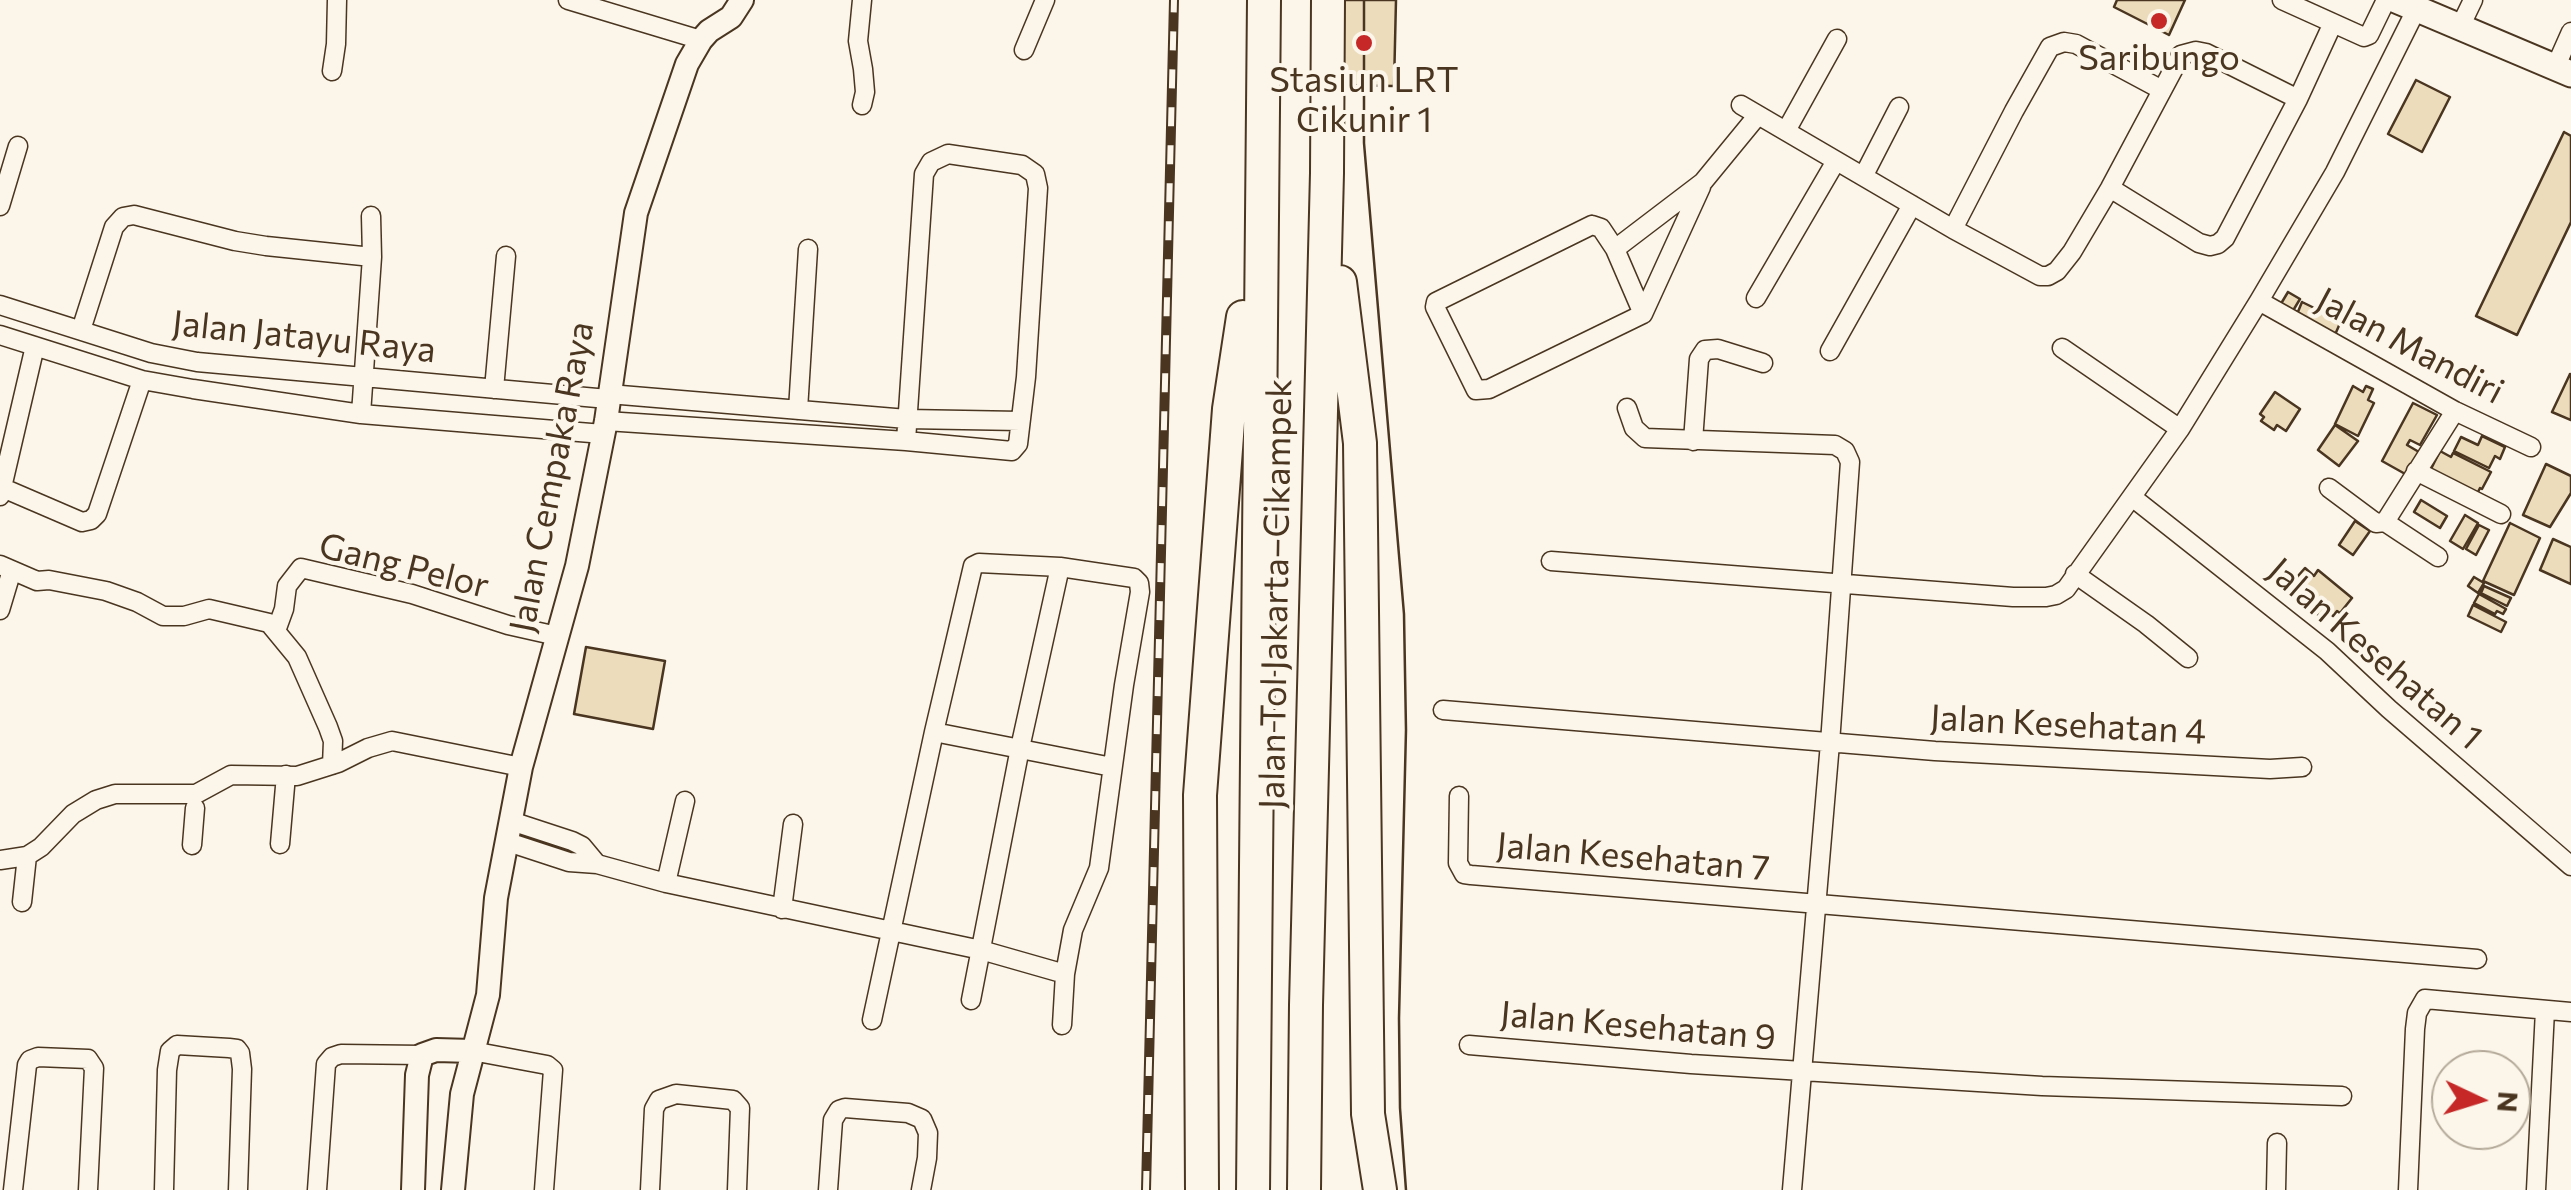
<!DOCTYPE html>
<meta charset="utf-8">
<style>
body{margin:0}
#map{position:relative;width:2571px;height:1190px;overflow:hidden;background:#fbf6e9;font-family:Commissioner,sans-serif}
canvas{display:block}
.north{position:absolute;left:2431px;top:1050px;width:100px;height:100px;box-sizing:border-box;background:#fbf6e9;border:2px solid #b4a999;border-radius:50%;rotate:94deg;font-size:28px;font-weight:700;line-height:40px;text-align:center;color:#4a3520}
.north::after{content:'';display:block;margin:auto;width:35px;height:45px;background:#c62828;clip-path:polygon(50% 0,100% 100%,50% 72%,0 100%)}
</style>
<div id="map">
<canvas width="2571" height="1190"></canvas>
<div class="north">N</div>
</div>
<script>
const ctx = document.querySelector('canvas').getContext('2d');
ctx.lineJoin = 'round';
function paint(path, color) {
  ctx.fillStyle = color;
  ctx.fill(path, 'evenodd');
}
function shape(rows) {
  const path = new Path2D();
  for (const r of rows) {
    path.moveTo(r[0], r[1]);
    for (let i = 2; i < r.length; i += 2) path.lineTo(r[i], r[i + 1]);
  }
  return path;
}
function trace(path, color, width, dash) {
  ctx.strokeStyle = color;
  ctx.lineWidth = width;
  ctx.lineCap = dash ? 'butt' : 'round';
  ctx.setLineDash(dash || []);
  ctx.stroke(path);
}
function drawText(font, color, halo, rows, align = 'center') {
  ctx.font = font + ' Commissioner,sans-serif';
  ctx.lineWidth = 8;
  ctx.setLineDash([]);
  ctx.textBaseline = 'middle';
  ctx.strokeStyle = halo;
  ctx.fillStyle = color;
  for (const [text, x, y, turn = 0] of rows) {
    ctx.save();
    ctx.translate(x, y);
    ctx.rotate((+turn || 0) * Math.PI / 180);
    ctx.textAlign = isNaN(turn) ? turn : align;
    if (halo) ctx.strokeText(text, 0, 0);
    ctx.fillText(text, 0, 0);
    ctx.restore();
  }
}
const building = shape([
 [1333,0,1396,0,1394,86,1332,85,1333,0],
 [2117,0,2185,0,2169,35,2114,7,2117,0],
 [2416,80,2450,97,2422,152,2388,134,2416,80],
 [2564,132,2571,136,2571,222,2517,335,2476,316,2564,132],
 [2288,292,2300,299,2291,314,2279,307,2288,292],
 [2302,302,2341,321,2334,337,2295,319,2302,302],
 [2570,374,2571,375,2571,420,2552,412,2570,374],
 [2353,386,2363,392,2366,386,2373,389,2368,400,2374,403,2358,436,2335,424,2353,386],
 [2275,392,2300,409,2286,431,2277,425,2274,430,2261,421,2264,417,2260,414,2275,392],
 [2413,403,2437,415,2420,445,2410,440,2407,445,2419,452,2407,475,2382,461,2413,403],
 [2335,425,2358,441,2339,466,2318,450,2335,425],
 [2482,436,2505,447,2500,459,2495,456,2489,468,2454,451,2461,437,2478,445,2482,436],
 [2440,451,2451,457,2453,453,2491,472,2482,489,2480,488,2477,494,2430,471,2440,451],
 [2546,464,2571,476,2571,493,2550,527,2523,515,2546,464],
 [2421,500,2447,516,2440,528,2414,512,2421,500],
 [2465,515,2478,523,2463,549,2450,541,2465,515],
 [2355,521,2370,531,2353,555,2339,545,2355,521],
 [2510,523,2540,538,2514,595,2483,581,2510,523],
 [2479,525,2489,530,2476,555,2466,549,2479,525],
 [2553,539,2571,547,2571,584,2540,570,2553,539],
 [2305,568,2314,576,2318,570,2352,598,2340,613,2337,611,2333,616,2328,611,2322,618,2311,609,2314,605,2290,585,2305,568],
 [2474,577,2484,583,2478,593,2468,586,2474,577],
 [2484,586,2511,598,2507,606,2481,593,2484,586],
 [2479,594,2506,609,2503,614,2497,611,2495,614,2474,603,2479,594],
 [2473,605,2506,622,2501,632,2468,616,2473,605],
 [586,647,665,661,653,729,574,714,586,647]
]);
paint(building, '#ecdcbc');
trace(building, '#4a3520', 2.5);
const minor = shape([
 [568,0,701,40],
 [862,0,858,41,863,69,865,92,862,105],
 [2282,0,2364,37,2369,35,2386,0],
 [2460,27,2473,0],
 [1024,50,1045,0],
 [2555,68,2571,32],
 [332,71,336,44,337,0],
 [1741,105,1953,229,2040,276,2048,276,2057,271,2072,252,2110,188,2181,55,2196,51,2206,53,2298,99],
 [1786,131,1837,39],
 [1864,175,1899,107],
 [2110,188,2199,243,2210,246,2218,244,2225,238,2298,99,2333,23],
 [0,206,18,146],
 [1592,225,1601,228,1615,249,1643,314,1489,389,1476,390,1435,307,1436,302,1592,225],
 [1953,229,2014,111,2050,47,2064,42,2076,44,2162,90],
 [1615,249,1703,182,1758,115],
 [1756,298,1836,161],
 [2259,301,2455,411,2531,447],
 [0,305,151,353,197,362,608,399],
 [1643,314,1701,187],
 [81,330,114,227,123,217,134,215,235,241,266,246,372,257],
 [0,335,142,380,193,389,361,414,603,434],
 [2062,348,2180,429],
 [1830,351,1912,205],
 [494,389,506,256],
 [609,394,907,419,1020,421],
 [1627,408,1634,428,1645,438,1835,445,1845,451,1850,462,1830,743,1792,1190],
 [798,410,808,249],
 [361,414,372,257,371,216],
 [606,421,906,441,1012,451,1018,444,1026,377,1038,188,1035,174,1022,165,948,154,931,162,924,174,906,441],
 [1693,441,1699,359,1705,350,1718,349,1763,363],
 [2416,471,2501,514],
 [3,488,82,522,91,520,97,514,142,380],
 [2329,488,2376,523,2385,522,2438,557],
 [0,496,35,346],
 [2132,497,2327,651,2389,709,2571,866],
 [2385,522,2455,411],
 [1551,561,2013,597,2046,597,2056,595,2066,589,2180,429,2259,301,2335,172,2417,8],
 [0,565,37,581,49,580,106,591,137,602,163,616,184,616,209,609,269,623,297,657,328,727,333,741,332,765],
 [2075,574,2146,624,2188,658],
 [0,610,12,570],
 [276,631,284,609,287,586,301,568,412,594,508,625,557,636],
 [1443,710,1935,751,2270,769,2302,767],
 [934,732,1112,767],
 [1459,796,1458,863,1464,874,1471,875,2477,959],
 [511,821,572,841,582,846,597,864],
 [508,842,569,862,597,864,666,883,981,950,1065,974],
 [280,844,286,775],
 [192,845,195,808],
 [0,860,27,856,41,847,73,814,96,800,115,794,196,794,231,775,297,776,338,763,368,748,392,741,521,767],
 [666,883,685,801],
 [22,902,27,856],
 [782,909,793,824],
 [971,1000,1020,748,1060,567],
 [872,1020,934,732,973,566,979,563,1060,567,1134,578,1139,583,1140,592,1124,685,1099,868,1073,930,1065,974,1062,1025],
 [1469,1045,1691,1064,2042,1086,2342,1096],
 [472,1051,547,1065,553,1070,544,1190],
 [13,1190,27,1065,30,1060,38,1057,88,1059,94,1068,88,1190],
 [164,1190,167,1070,170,1051,177,1045,229,1048,237,1049,240,1053,242,1069,238,1190],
 [317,1190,326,1064,332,1057,341,1054,422,1055],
 [650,1190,654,1109,659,1100,676,1094,733,1100,740,1108,737,1190],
 [828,1190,833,1120,839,1110,845,1108,908,1113,922,1119,928,1133,927,1158,921,1190],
 [2276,1190,2277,1143],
 [2408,1190,2415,1029,2417,1013,2425,999,2571,1012],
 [2536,1190,2545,1010]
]);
const tertiary = shape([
 [413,1190,417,1075,422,1055,436,1050,472,1051],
 [453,1190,462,1094,488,995,496,898,521,767,577,566,606,421,636,213,687,64,701,40,709,31,731,17,742,0]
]);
const secondary = shape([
 [2396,0,2571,74]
]);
const motorway = shape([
 [1340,282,1360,443,1368,1114,1380,1190],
 [1202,1190,1200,795,1229,409,1243,317],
 [1253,1190,1264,0],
 [1304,1190,1306,1005,1327,173,1328,0]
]);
trace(minor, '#4a3520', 21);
trace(tertiary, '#4a3520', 26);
trace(secondary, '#4a3520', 29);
trace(motorway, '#4a3520', 36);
trace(minor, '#fbf6e9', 18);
trace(tertiary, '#fbf6e9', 22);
trace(secondary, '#fbf6e9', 25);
trace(motorway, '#fbf6e9', 32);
trace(shape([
 [1364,0,1364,143,1404,614,1406,730,1399,1018,1400,1108,1406,1190]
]), '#4a3520', 2.5);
const rail = shape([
 [1146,1190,1174,0]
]);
trace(rail, '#4a3520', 10);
trace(rail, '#fbf6e9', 6, [19]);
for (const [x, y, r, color] of [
 [2159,21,10,"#c62828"],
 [1364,43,10,"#c62828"]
]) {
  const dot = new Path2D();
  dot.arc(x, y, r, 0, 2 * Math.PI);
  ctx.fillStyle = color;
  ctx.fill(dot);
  trace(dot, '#fbf6e9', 4);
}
drawText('35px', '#4a3520', '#fbf6e9', [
 ["Saribungo",2159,58],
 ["Stasiun LRT",1364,80],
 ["Cikunir 1",1364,120]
]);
drawText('35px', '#4a3520', '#fbf6e9', [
 ["Jalan Jatayu Raya",304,337,6],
 ["Jalan Mandiri",2410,346,28],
 ["Jalan Cempaka Raya",552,477,-79],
 ["Gang Pelor",404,566,14],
 ["Jalan Tol Jakarta–Cikampek",1276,594,-89],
 ["Jalan Kesehatan 1",2375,654,41],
 ["Jalan Kesehatan 4",2068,725,3],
 ["Jalan Kesehatan 7",1633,857,5],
 ["Jalan Kesehatan 9",1638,1026,5]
]);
</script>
